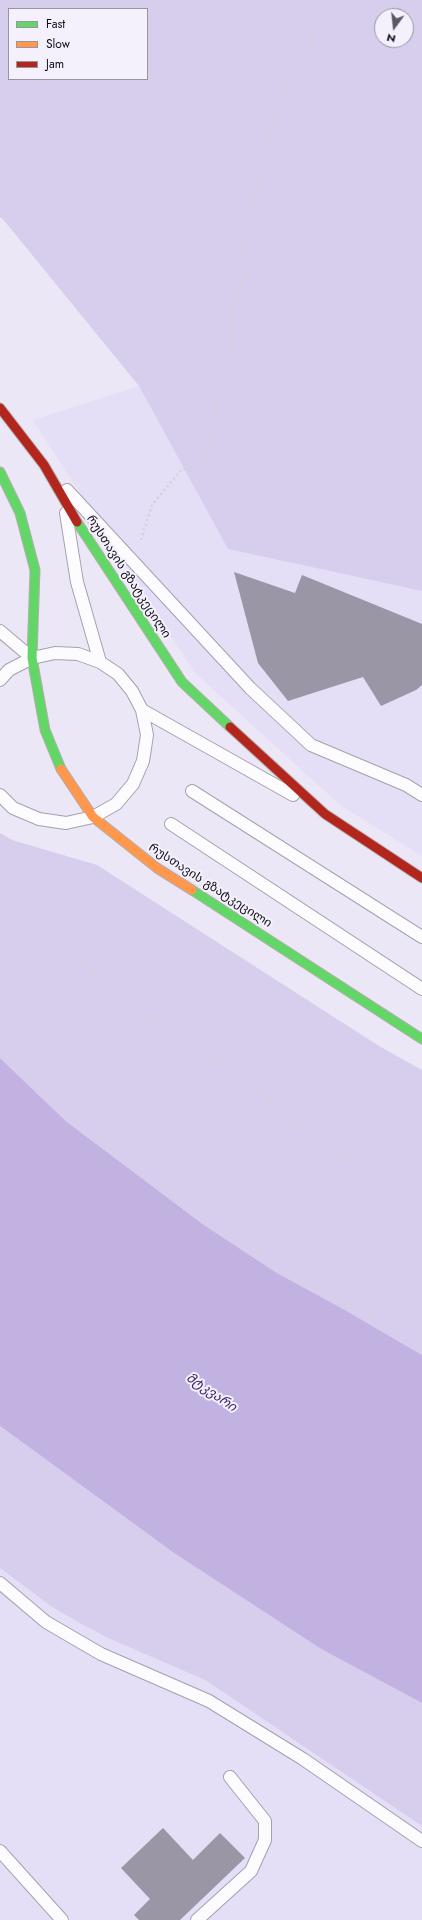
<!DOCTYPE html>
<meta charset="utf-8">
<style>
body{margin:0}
#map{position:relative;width:422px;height:1920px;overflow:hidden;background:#ece7f6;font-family:Jost,sans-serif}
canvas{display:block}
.legend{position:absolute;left:8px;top:8px;width:140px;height:72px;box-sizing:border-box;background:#f4f1fc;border:1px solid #9895a0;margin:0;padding:5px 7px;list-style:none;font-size:12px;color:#0f0c15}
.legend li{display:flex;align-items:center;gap:8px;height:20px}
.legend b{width:20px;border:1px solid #9895a0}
.north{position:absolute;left:374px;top:8px;width:40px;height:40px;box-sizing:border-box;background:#f4f1fc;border:1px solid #9895a0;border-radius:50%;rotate:195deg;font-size:11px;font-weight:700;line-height:16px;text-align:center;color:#0f0c15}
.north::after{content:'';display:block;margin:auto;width:14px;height:18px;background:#5c5964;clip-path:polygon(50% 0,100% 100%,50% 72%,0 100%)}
</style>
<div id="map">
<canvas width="422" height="1920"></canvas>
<ul class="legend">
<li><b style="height:5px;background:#63d668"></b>Fast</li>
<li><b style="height:5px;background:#ff974d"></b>Slow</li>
<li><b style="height:5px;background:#b3261e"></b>Jam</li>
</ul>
<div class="north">N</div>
</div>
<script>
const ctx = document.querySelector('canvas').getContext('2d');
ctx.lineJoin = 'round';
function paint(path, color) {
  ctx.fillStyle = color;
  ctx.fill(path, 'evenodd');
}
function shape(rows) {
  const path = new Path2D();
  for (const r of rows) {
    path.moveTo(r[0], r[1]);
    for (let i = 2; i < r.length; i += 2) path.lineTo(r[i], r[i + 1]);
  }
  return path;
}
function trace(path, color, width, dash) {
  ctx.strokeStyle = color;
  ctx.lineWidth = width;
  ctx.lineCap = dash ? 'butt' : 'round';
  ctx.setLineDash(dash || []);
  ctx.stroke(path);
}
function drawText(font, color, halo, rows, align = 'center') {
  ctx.font = font + ' Jost,"Noto Sans Georgian",sans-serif';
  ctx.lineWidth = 4;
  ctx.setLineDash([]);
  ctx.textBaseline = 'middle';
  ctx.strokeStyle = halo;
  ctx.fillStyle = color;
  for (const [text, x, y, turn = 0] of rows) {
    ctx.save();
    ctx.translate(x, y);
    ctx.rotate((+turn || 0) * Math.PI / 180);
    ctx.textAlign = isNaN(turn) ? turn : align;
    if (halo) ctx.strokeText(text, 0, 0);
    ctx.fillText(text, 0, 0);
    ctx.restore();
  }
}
paint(shape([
 [139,386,228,549,422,591,422,856,340,805,194,672,33,420],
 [0,1568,52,1607,83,1625,108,1638,205,1680,422,1826,422,1920,0,1920]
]), '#e5def7');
paint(shape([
 [0,0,422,0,422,591,228,549,139,386,2,218,0,218],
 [9,9,147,9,147,79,9,79],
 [382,16,406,16,406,40,382,40],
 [0,833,12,840,97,865,379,1046,422,1070,422,1355,345,1310,277,1273,204,1225,67,1122,0,1058],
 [0,1426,174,1553,321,1649,422,1703,422,1826,205,1680,108,1638,83,1625,52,1607,0,1568]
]), '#d7cded');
paint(shape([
 [0,1058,67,1122,204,1225,277,1273,345,1310,422,1355,422,1703,321,1649,174,1553,0,1426]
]), '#c2b2e2');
paint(shape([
 [234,572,295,593,302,575,422,624,422,685,416,690,381,706,363,677,288,701,258,663],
 [163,1828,193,1860,220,1833,245,1858,180,1920,139,1920,134,1915,150,1899,121,1868]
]), '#9b96a6');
const lane = shape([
 [67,490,250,688,311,745,406,785,422,795],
 [66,513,77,582,100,662],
 [0,631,32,658],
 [0,680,9,670,32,658,55,653,78,654,100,662,118,674,132,691,142,710,147,735,143,761,133,784,116,804,93,817,66,823,39,819,13,808,0,795],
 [142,710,293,795],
 [192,791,422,937],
 [171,824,422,989],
 [0,1583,46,1622,101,1654,209,1701,303,1759,422,1841],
 [0,1851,62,1920],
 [197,1920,251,1871,265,1840,265,1821,230,1777]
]);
const fast = shape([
 [0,472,20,513,35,570,32,658,45,730,61,769],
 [77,522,182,682,230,727],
 [192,890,422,1039]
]);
const slow = shape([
 [61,769,93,817,157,868,192,890]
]);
const jam = shape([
 [0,408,44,465,77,522],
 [230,727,325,814,422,878]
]);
trace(lane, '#a4a1ac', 14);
trace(fast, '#b5aeac', 11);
trace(slow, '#b5aeac', 11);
trace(jam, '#b5aeac', 11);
trace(shape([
 [141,540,152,505,182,469,196,468,206,456,216,417,214,393,229,386,234,296,248,277,242,249,281,93,296,66,312,54,310,36,289,0],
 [78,959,148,1019,224,1065,295,1121,404,1198,422,1206]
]), '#d3d2d7', 2.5, [2, 3]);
trace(lane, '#fcfbfe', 12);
trace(fast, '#63d668', 9);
trace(slow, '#ff974d', 9);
trace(jam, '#b3261e', 9);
drawText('12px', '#0f0c15', '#f4f1fc', [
 ["რუსთავის გზატკეცილი",128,577,57],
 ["რუსთავის გზატკეცილი",210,886,33]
]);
drawText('italic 13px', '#3a1b62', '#f4f1fc', [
 ["მტკვარი",211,1393,34]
]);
</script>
